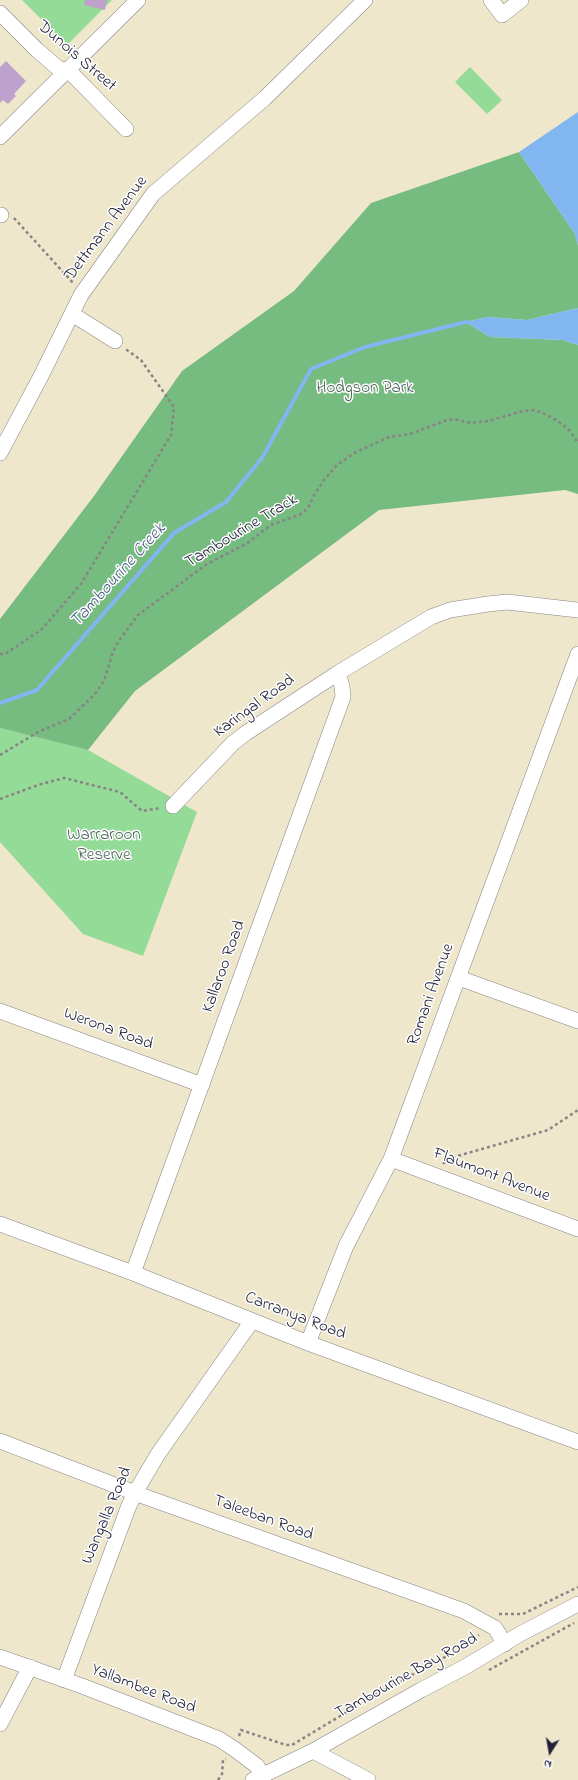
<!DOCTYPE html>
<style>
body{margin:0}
#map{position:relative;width:578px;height:1780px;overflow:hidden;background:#efe7cc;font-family:"Indie Flower",sans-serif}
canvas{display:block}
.north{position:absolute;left:530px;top:1732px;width:40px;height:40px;-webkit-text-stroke:3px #fff;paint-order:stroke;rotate:191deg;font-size:11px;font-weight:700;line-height:16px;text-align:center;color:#22223b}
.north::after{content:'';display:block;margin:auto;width:14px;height:18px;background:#22223b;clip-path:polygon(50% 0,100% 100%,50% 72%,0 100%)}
</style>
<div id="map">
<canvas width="578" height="1780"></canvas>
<div class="north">N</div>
</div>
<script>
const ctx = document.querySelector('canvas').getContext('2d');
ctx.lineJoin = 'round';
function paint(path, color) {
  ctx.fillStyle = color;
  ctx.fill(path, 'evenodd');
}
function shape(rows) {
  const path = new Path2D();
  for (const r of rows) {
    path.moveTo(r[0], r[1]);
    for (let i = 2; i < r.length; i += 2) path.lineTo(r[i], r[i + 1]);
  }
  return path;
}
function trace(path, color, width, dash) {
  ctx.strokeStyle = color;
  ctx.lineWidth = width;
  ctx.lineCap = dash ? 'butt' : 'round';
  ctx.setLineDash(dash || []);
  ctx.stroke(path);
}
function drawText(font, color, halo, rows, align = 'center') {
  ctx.font = font + ' "Indie Flower",sans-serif';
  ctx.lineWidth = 3;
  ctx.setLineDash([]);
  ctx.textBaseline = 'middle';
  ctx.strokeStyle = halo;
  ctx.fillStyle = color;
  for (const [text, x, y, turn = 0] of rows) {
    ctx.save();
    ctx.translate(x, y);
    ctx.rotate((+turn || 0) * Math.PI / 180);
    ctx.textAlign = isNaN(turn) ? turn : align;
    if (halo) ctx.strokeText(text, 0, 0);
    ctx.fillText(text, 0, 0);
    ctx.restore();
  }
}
paint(shape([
 [22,0,112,0,67,45],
 [470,67,502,100,487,114,455,82],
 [0,728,88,750,197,812,143,956,83,934,0,842]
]), '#93db96');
paint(shape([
 [519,152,575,234,578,246,578,308,527,320,487,317,466,322,490,337,563,340,578,345,578,494,565,490,379,510,135,691,88,750,0,728,0,619,94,496,182,371,294,291,371,203]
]), '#76bb7f');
paint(shape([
 [578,112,578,246,575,234,519,152],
 [578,308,578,345,563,340,490,337,466,322,487,317,527,320]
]), '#81b6f0');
trace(shape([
 [0,703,37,690,174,533,226,502,262,458,311,369,365,347,466,322,471,323]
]), '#81b6f0', 4);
paint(shape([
 [85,0,107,0,105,10,84,5],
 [6,61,26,81,14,94,16,96,8,104,3,100,0,103,0,67]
]), '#bfa1cd');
const street = shape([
 [491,0,502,15,521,0],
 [0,13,37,50,59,69,67,70,72,74,126,129],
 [0,137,138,0],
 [0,215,1,215],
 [72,314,115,341],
 [0,453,41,376,81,295,153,194,265,98,365,0],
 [173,806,233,743,246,733,338,673,431,617,450,610,488,604,507,602,578,610],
 [459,978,578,1021],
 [0,1011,202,1085],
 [391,1159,578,1229],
 [0,1224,133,1273,308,1343,578,1442],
 [133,1273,343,697,342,686,338,673],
 [308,1343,346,1246,391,1159,578,654],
 [0,1441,143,1496,464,1611,495,1628,505,1644],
 [0,1657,82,1686,219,1739,233,1748,257,1766,262,1775],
 [64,1680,128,1508,135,1493,158,1454,252,1321],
 [0,1724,30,1667],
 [313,1751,368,1780],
 [253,1780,313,1751,421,1690,465,1667,520,1634,578,1604]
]);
trace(street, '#888484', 16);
trace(shape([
 [14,218,74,284],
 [0,654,5,654,41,630,81,584,171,435,174,407,141,360,124,348],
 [219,727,225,734],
 [0,755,40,731,69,719,95,694,104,681,113,652,118,642,138,615,207,564,246,544,271,525,301,514,308,508,314,495,324,480,337,465,356,452,389,437,410,434,444,421,453,419,471,423,488,421,523,411,534,410,543,413,558,421,569,430,578,443],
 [0,799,38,785,64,778,120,792,142,811,161,808],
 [443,1164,447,1159,548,1130,578,1110],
 [499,1614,523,1614,578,1587],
 [489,1670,574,1623],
 [239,1736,241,1730,286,1745,292,1745,380,1692,462,1648,479,1635],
 [218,1780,222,1774,223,1760,226,1759]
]), '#888484', 2.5, [3, 3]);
trace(street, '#fff', 15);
drawText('17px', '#22223b', '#fff', [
 ["Dunois Street",76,57,41],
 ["Dettmann Avenue",107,229,-53],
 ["Tambourine Track",242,532,-31],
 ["Karingal Road",255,707,-36],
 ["Kallaroo Road",225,967,-70],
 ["Romani Avenue",432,995,-70],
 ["Werona Road",108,1030,20],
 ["Flaumont Avenue",491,1176,21],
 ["Carranya Road",295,1317,21],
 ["Wangalla Road",108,1516,-67],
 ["Taleeban Road",263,1519,20],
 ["Tambourine Bay Road",407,1677,-29],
 ["Yallambee Road",143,1690,21]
]);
drawText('17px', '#4a635b', '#fff', [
 ["Hodgson Park",365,389],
 ["Warraroon",104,836],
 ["Reserve",104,856]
]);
drawText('italic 18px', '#485d83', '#fff', [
 ["Tambourine Creek",119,576,-48]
]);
</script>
